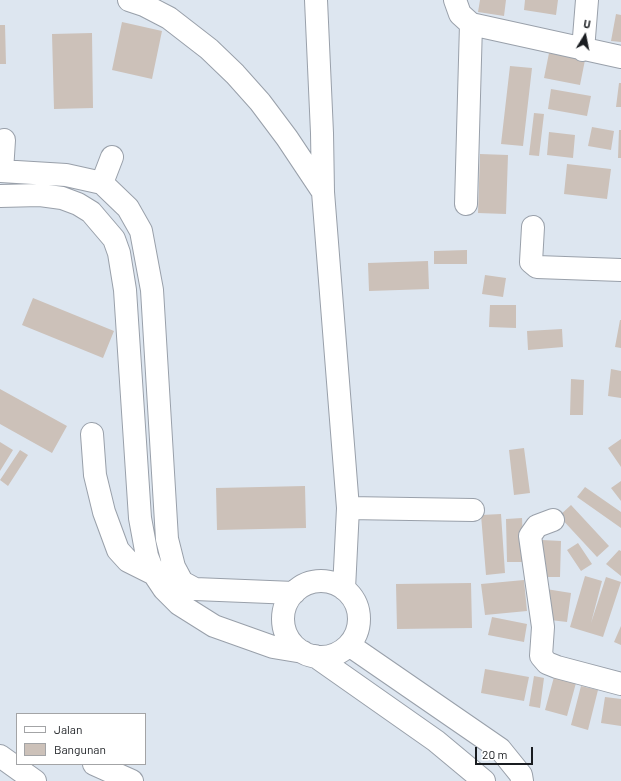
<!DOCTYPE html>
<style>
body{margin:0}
#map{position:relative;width:621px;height:781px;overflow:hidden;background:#dde6f0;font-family:Barlow,sans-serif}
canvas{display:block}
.legend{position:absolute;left:16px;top:713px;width:130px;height:52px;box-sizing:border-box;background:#fff;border:1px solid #a3a4a6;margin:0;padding:5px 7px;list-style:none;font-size:12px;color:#191c20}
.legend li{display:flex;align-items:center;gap:8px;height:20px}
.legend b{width:20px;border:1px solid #a3a4a6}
.north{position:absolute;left:565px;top:16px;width:40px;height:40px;-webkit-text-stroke:3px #fff;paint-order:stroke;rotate:10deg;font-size:11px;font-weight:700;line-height:16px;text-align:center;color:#191c20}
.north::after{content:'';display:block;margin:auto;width:14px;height:18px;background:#191c20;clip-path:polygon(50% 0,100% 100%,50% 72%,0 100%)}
.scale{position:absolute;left:475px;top:747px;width:58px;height:18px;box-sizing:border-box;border:2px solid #191c20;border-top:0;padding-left:5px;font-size:12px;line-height:14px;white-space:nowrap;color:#191c20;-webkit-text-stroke:3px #fff;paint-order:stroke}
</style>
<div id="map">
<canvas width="621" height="781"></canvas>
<ul class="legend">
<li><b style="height:5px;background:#fff"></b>Jalan</li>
<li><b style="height:11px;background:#ccc1b9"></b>Bangunan</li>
</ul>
<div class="north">U</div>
<div class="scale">20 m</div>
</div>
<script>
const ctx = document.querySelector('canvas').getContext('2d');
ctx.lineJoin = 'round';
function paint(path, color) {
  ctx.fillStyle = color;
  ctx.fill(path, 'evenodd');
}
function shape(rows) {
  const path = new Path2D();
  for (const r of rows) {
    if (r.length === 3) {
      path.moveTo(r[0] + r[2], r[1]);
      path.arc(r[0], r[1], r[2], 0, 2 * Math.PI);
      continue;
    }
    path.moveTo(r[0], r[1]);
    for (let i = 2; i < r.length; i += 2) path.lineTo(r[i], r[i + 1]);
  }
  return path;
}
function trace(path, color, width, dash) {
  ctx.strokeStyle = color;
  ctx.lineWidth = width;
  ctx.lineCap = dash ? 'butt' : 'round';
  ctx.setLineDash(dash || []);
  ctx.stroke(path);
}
paint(shape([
 [480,0,506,0,504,16,478,12],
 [525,0,558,0,556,15,524,10],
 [616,14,621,15,621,42,611,41],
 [122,22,162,31,152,79,112,70],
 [0,25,5,25,6,64,0,64],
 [92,33,93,108,54,109,52,34],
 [549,53,585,60,580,85,544,78],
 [510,66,532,68,523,146,501,144],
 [619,83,621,83,621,107,616,107],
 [551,89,591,96,587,116,548,109],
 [534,113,544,114,539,156,529,155],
 [592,127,614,131,611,150,588,146],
 [619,130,621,130,621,158,618,158],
 [549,132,575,135,573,158,547,155],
 [480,154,508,155,506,214,478,213],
 [567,164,611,169,607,199,564,194],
 [467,250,467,264,434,264,434,251],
 [428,261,429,289,369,291,368,263],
 [485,275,506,278,503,297,482,294],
 [33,298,114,331,103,358,22,325],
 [490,305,516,305,516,328,489,327],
 [620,320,621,320,621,348,615,347],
 [562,329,563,347,528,350,527,331],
 [611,369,621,371,621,398,608,396],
 [571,379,584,380,583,415,570,415],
 [0,389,67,426,52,453,0,424],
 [621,439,621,467,608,448],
 [0,442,13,450,0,471],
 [524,448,530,493,514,495,509,450],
 [20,450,28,455,8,486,0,480],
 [621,481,621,501,611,488],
 [305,486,306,528,217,530,216,488],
 [585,487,621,512,621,528,577,497],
 [571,505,609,546,597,557,559,516],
 [501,514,505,573,486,575,481,515],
 [522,518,524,562,507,562,506,519],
 [542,540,561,541,560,577,540,577],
 [578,543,592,564,581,571,567,550],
 [619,550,621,551,621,576,606,564],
 [585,576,602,581,591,623,606,577,621,582,603,637,570,627],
 [524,580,527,611,485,615,481,584],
 [471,583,472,628,397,629,396,584],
 [546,589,571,593,567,622,542,619],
 [492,617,527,624,524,642,488,635],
 [621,626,621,645,614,642],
 [485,669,529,677,524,701,481,693],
 [534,676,544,678,540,708,529,706],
 [554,677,576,683,567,716,545,710],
 [581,686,598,690,588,730,571,725],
 [605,697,621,699,621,726,601,723]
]), '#ccc1b9');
const minor = shape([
 [129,0,144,5,169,18,209,49,235,74,260,102,287,138,323,192,348,508,344,589],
 [316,0,322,133,323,192],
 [455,0,460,14,471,24,621,57],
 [583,50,587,0],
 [0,171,66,175,102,183,128,208,141,231,152,290,167,539,174,567,182,582,195,589,294,593],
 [2,171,4,140],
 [102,183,112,157],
 [0,196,40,195,62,198,78,204,91,212,114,239,119,253,125,290,140,518,147,556,154,574,164,589,179,604,214,626,273,647,303,652],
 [466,204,471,24],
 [533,227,531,262,537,267,621,270],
 [92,434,95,475,104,512,118,550,128,561,154,574,160,572],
 [348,508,473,510],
 [553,520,537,526,530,536,543,627,541,656,547,663,557,667,621,684],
 [321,619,38],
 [349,645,500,749,521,775,522,781],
 [315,656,436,741,484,781],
 [0,756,35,781],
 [94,764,132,781]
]);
trace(minor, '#99a0aa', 24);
trace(minor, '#fff', 22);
</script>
